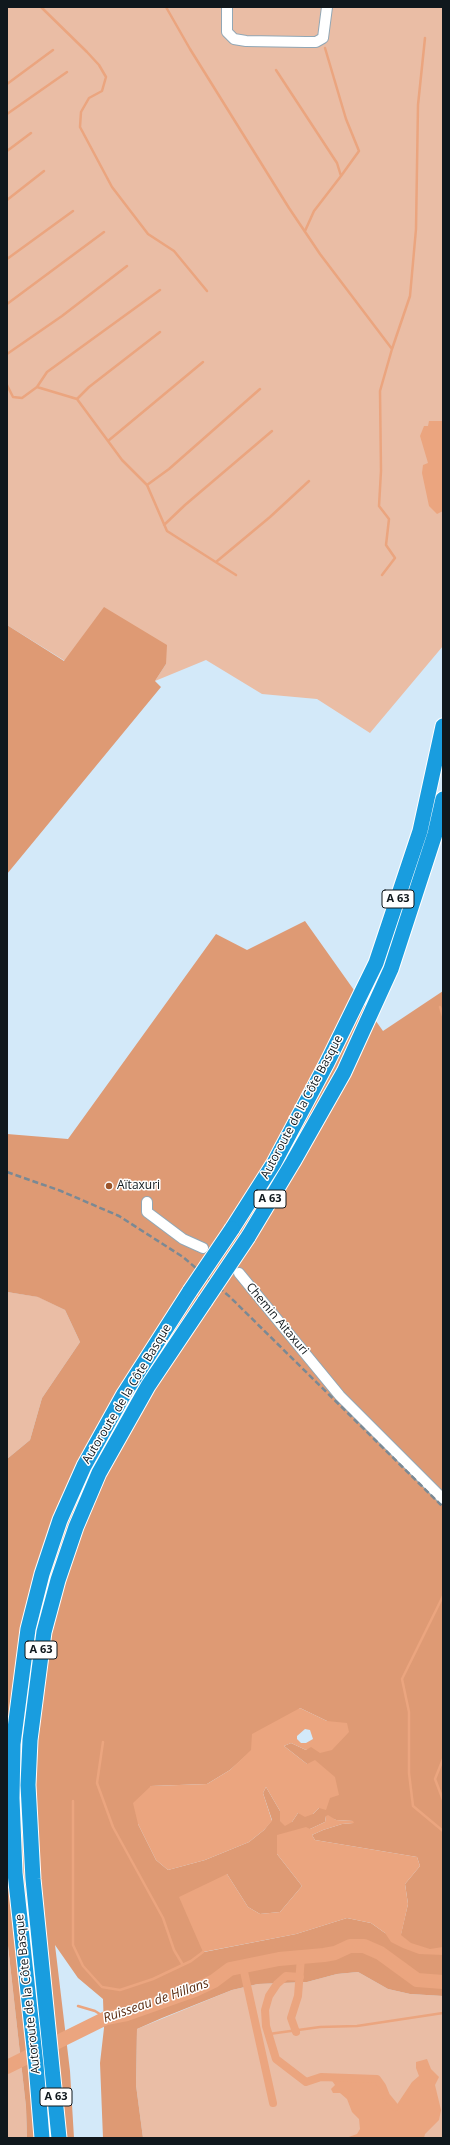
<!DOCTYPE html>
<meta charset="utf-8">
<style>
body{margin:0}
#map{position:relative;width:450px;height:2145px;overflow:hidden;background:#d3e9f9;font-family:"Open Sans",sans-serif}
canvas{display:block}
.frame{position:absolute;inset:0;border:8px solid #10181d;pointer-events:none}
</style>
<div id="map">
<canvas width="450" height="2145"></canvas>
<div class="frame"></div>
</div>
<script>
const ctx = document.querySelector('canvas').getContext('2d');
ctx.lineJoin = 'round';
function paint(path, color) {
  ctx.fillStyle = color;
  ctx.fill(path, 'evenodd');
}
function shape(rows) {
  const path = new Path2D();
  for (const r of rows) {
    path.moveTo(r[0], r[1]);
    for (let i = 2; i < r.length; i += 2) path.lineTo(r[i], r[i + 1]);
  }
  return path;
}
function trace(path, color, width, dash) {
  ctx.strokeStyle = color;
  ctx.lineWidth = width;
  ctx.lineCap = dash ? 'butt' : 'round';
  ctx.setLineDash(dash || []);
  ctx.stroke(path);
}
function drawText(font, color, halo, rows, align = 'center') {
  ctx.font = font + ' "Open Sans",sans-serif';
  ctx.lineWidth = 3;
  ctx.setLineDash([]);
  ctx.textBaseline = 'middle';
  ctx.strokeStyle = halo;
  ctx.fillStyle = color;
  for (const [text, x, y, turn = 0] of rows) {
    ctx.save();
    ctx.translate(x, y);
    ctx.rotate((+turn || 0) * Math.PI / 180);
    ctx.textAlign = isNaN(turn) ? turn : align;
    if (halo) ctx.strokeText(text, 0, 0);
    ctx.fillText(text, 0, 0);
    ctx.restore();
  }
}
paint(shape([
 [7,7,443,7,443,646,370,733,317,699,262,694,206,660,155,681,166,664,65,661,7,625],
 [7,1292,39,1297,65,1310,80,1342,42,1398,30,1440,7,1459],
 [7,1937,26,2107,27,2138,7,2138],
 [358,1972,388,1989,410,1994,443,1996,443,2138,143,2138,136,2085,137,2029,232,1990,258,1984,307,1982,337,1974]
]), '#eabda5');
paint(shape([
 [104,607,167,645,166,664,155,681,161,687,7,874,7,625,64,661],
 [305,921,383,1031,443,991,443,1996,410,1994,388,1989,358,1972,337,1974,307,1982,258,1984,232,1990,162,2018,137,2029,136,2085,143,2138,103,2138,100,2063,104,2028,103,1999,78,1978,55,1945,70,2071,74,2138,27,2138,26,2107,7,1937,7,1459,30,1440,42,1398,80,1342,65,1310,38,1297,7,1292,7,1134,68,1139,216,934,247,950],
 [300,1708,327,1721,306,1750,291,1743,284,1746,307,1764,319,1808,313,1814,298,1813,292,1822,280,1821,280,1811,266,1787,263,1793,272,1820,264,1830,249,1842,205,1860,168,1870,156,1860,138,1824,151,1786,207,1784,230,1770],
 [326,1816,336,1820,353,1821,353,1823,342,1824,323,1830,312,1835,315,1840,417,1857,420,1866,405,1884,408,1904,400,1938,385,1933,371,1923,347,1918,296,1934,204,1952,227,1874,248,1907,260,1914,280,1912,302,1886,277,1854,310,1829,325,1822]
]), '#de9a74');
paint(shape([
 [429,421,443,421,443,511,437,514,429,506,422,473,423,465,428,463,420,436,424,426,428,426],
 [300,1708,327,1721,347,1723,349,1732,332,1750,320,1753,311,1747,306,1750,291,1743,284,1746,307,1764,315,1760,335,1777,339,1795,330,1798,326,1810,319,1808,313,1814,305,1817,298,1813,292,1822,285,1826,280,1821,280,1811,266,1787,263,1793,272,1821,264,1830,249,1842,205,1860,168,1870,156,1860,138,1824,133,1803,151,1786,207,1784,230,1770,251,1750,252,1734],
 [305,1729,310,1730,313,1739,306,1743,301,1743,297,1739,297,1736],
 [328,1815,336,1820,353,1821,354,1823,342,1824,323,1830,312,1835,315,1840,417,1857,420,1866,405,1884,408,1904,401,1935,411,1943,430,1949,443,1947,443,1955,419,1954,403,1948,391,1942,385,1933,371,1923,347,1918,296,1934,203,1952,179,1897,227,1874,248,1907,260,1914,280,1912,302,1886,277,1854,277,1835,306,1827,310,1829,325,1822,326,1816],
 [427,2059,431,2069,439,2077,435,2085,441,2110,439,2120,425,2134,424,2138,346,2138,357,2134,360,2129,359,2119,352,2112,347,2099,340,2093,333,2093,331,2089,335,2085,330,2078,363,2078,377,2079,382,2086,386,2096,396,2106,412,2082,419,2076,416,2068,416,2062]
]), '#eba57f');
trace(shape([
 [41,7,87,52,99,65,106,77,102,91,89,98,81,112,80,127,112,187,148,234,174,251,207,291],
 [166,7,190,49,289,208,320,254,392,349],
 [325,48,346,119,359,151,341,176],
 [276,70,337,163,341,176,314,211,305,231],
 [7,84,53,50],
 [7,114,67,72],
 [7,151,31,133],
 [7,200,44,171],
 [7,259,73,211],
 [7,304,104,232],
 [7,354,62,316,127,266],
 [7,385,13,397,22,398,37,387,77,399,122,460,147,485,167,531,236,575],
 [37,387,47,372,160,290],
 [77,399,89,387,160,332],
 [108,441,203,362],
 [147,485,169,469,260,389],
 [164,525,185,505,272,431],
 [216,562,270,517,309,481],
 [382,575,395,558,386,545,389,519,379,506,381,471,380,391,392,349,410,296,416,229,418,105,425,38],
 [440,1007,443,1016],
 [443,1596,402,1679,409,1712,409,1773,413,1806,443,1831],
 [103,1742,97,1783,113,1827,163,1918,174,1950,183,1965],
 [443,1759,435,1779,443,1800],
 [73,1801,73,1945,83,1966,102,1987,120,1990,153,1979,191,1961,203,1952],
 [78,2006,95,2011,106,2018],
 [269,2034,320,2027,357,2026,443,2013]
]), '#eba57f', 2.5);
trace(shape([
 [243,1967,273,2103],
 [300,1977,286,1976,277,1984,269,1996,265,2010,266,2026,276,2059,306,2082,321,2077,377,2079,382,2086,386,2096,395,2107],
 [296,2032,291,2018,298,1996,301,1957]
]), '#eba57f', 8);
trace(shape([
 [7,2067,106,2018,127,2014,195,1990,214,1981,230,1969,279,1959,324,1955,335,1953,350,1946,364,1946,380,1953,417,1980,443,1982]
]), '#eba57f', 14);
const minor = shape([
 [227,7,227,32,234,39,246,41,306,42,316,42,323,38,327,7],
 [147,1202,147,1212,183,1239,203,1248],
 [239,1273,340,1396,443,1499]
]);
const highway = shape([
 [232,1229,274,1163,327,1063,376,963,420,831,443,726],
 [248,1237,293,1162,344,1072,391,969,435,834,443,799],
 [42,2138,36,2065,15,1873,12,1798,13,1744,28,1629,42,1574,60,1520,84,1466,124,1394,190,1291],
 [59,2138,33,1879,28,1785,30,1740,44,1632,58,1580,76,1527,99,1473,148,1386,205,1301]
]);
trace(minor, '#91a7b5', 12);
trace(highway, '#fff', 17);
trace(minor, '#fff', 10);
trace(highway, '#199ddf', 15);
trace(shape([
 [7,1172,61,1191,119,1216,183,1257,230,1297,443,1507]
]), '#7a8994', 2.5, [6, 3]);
const highwayBridge = shape([
 [190,1291,232,1229],
 [205,1301,248,1237]
]);
trace(highwayBridge, '#fff', 17, []);
trace(highwayBridge, '#199ddf', 15);
for (const [x, y, r, color] of [
 [109,1186,4,"#9b552c"]
]) {
  const dot = new Path2D();
  dot.arc(x, y, r, 0, 2 * Math.PI);
  ctx.fillStyle = color;
  ctx.fill(dot);
  trace(dot, '#fff', 1.5);
}
for (const [x, y, w] of [
 [398,899,32],
 [270,1199,32],
 [41,1650,32],
 [56,2097,32]
]) {
  const box = new Path2D();
  box.roundRect(x - w / 2, y - 9, w, 18, 3);
  ctx.fillStyle = '#fff';
  ctx.fill(box);
  trace(box, '#10181d', 1);
}
drawText('bold 11px', '#10181d', null, [
 ["A 63",398,899],
 ["A 63",270,1199],
 ["A 63",41,1650],
 ["A 63",56,2097]
]);
drawText('12px', '#10181d', '#fff', [
 ["Autoroute de la Côte Basque",302,1107,-62],
 ["Chemin Aitaxuri",277,1319,50],
 ["Autoroute de la Côte Basque",127,1394,-59],
 ["Autoroute de la Côte Basque",28,1994,-96]
]);
drawText('12px', '#10181d', '#fff', [
 ["Aïtaxuri",117,1186]
], 'left');
drawText('italic 13px', '#5d2f14', '#fff', [
 ["Ruisseau de Hillans",156,2001,-19]
]);
</script>
